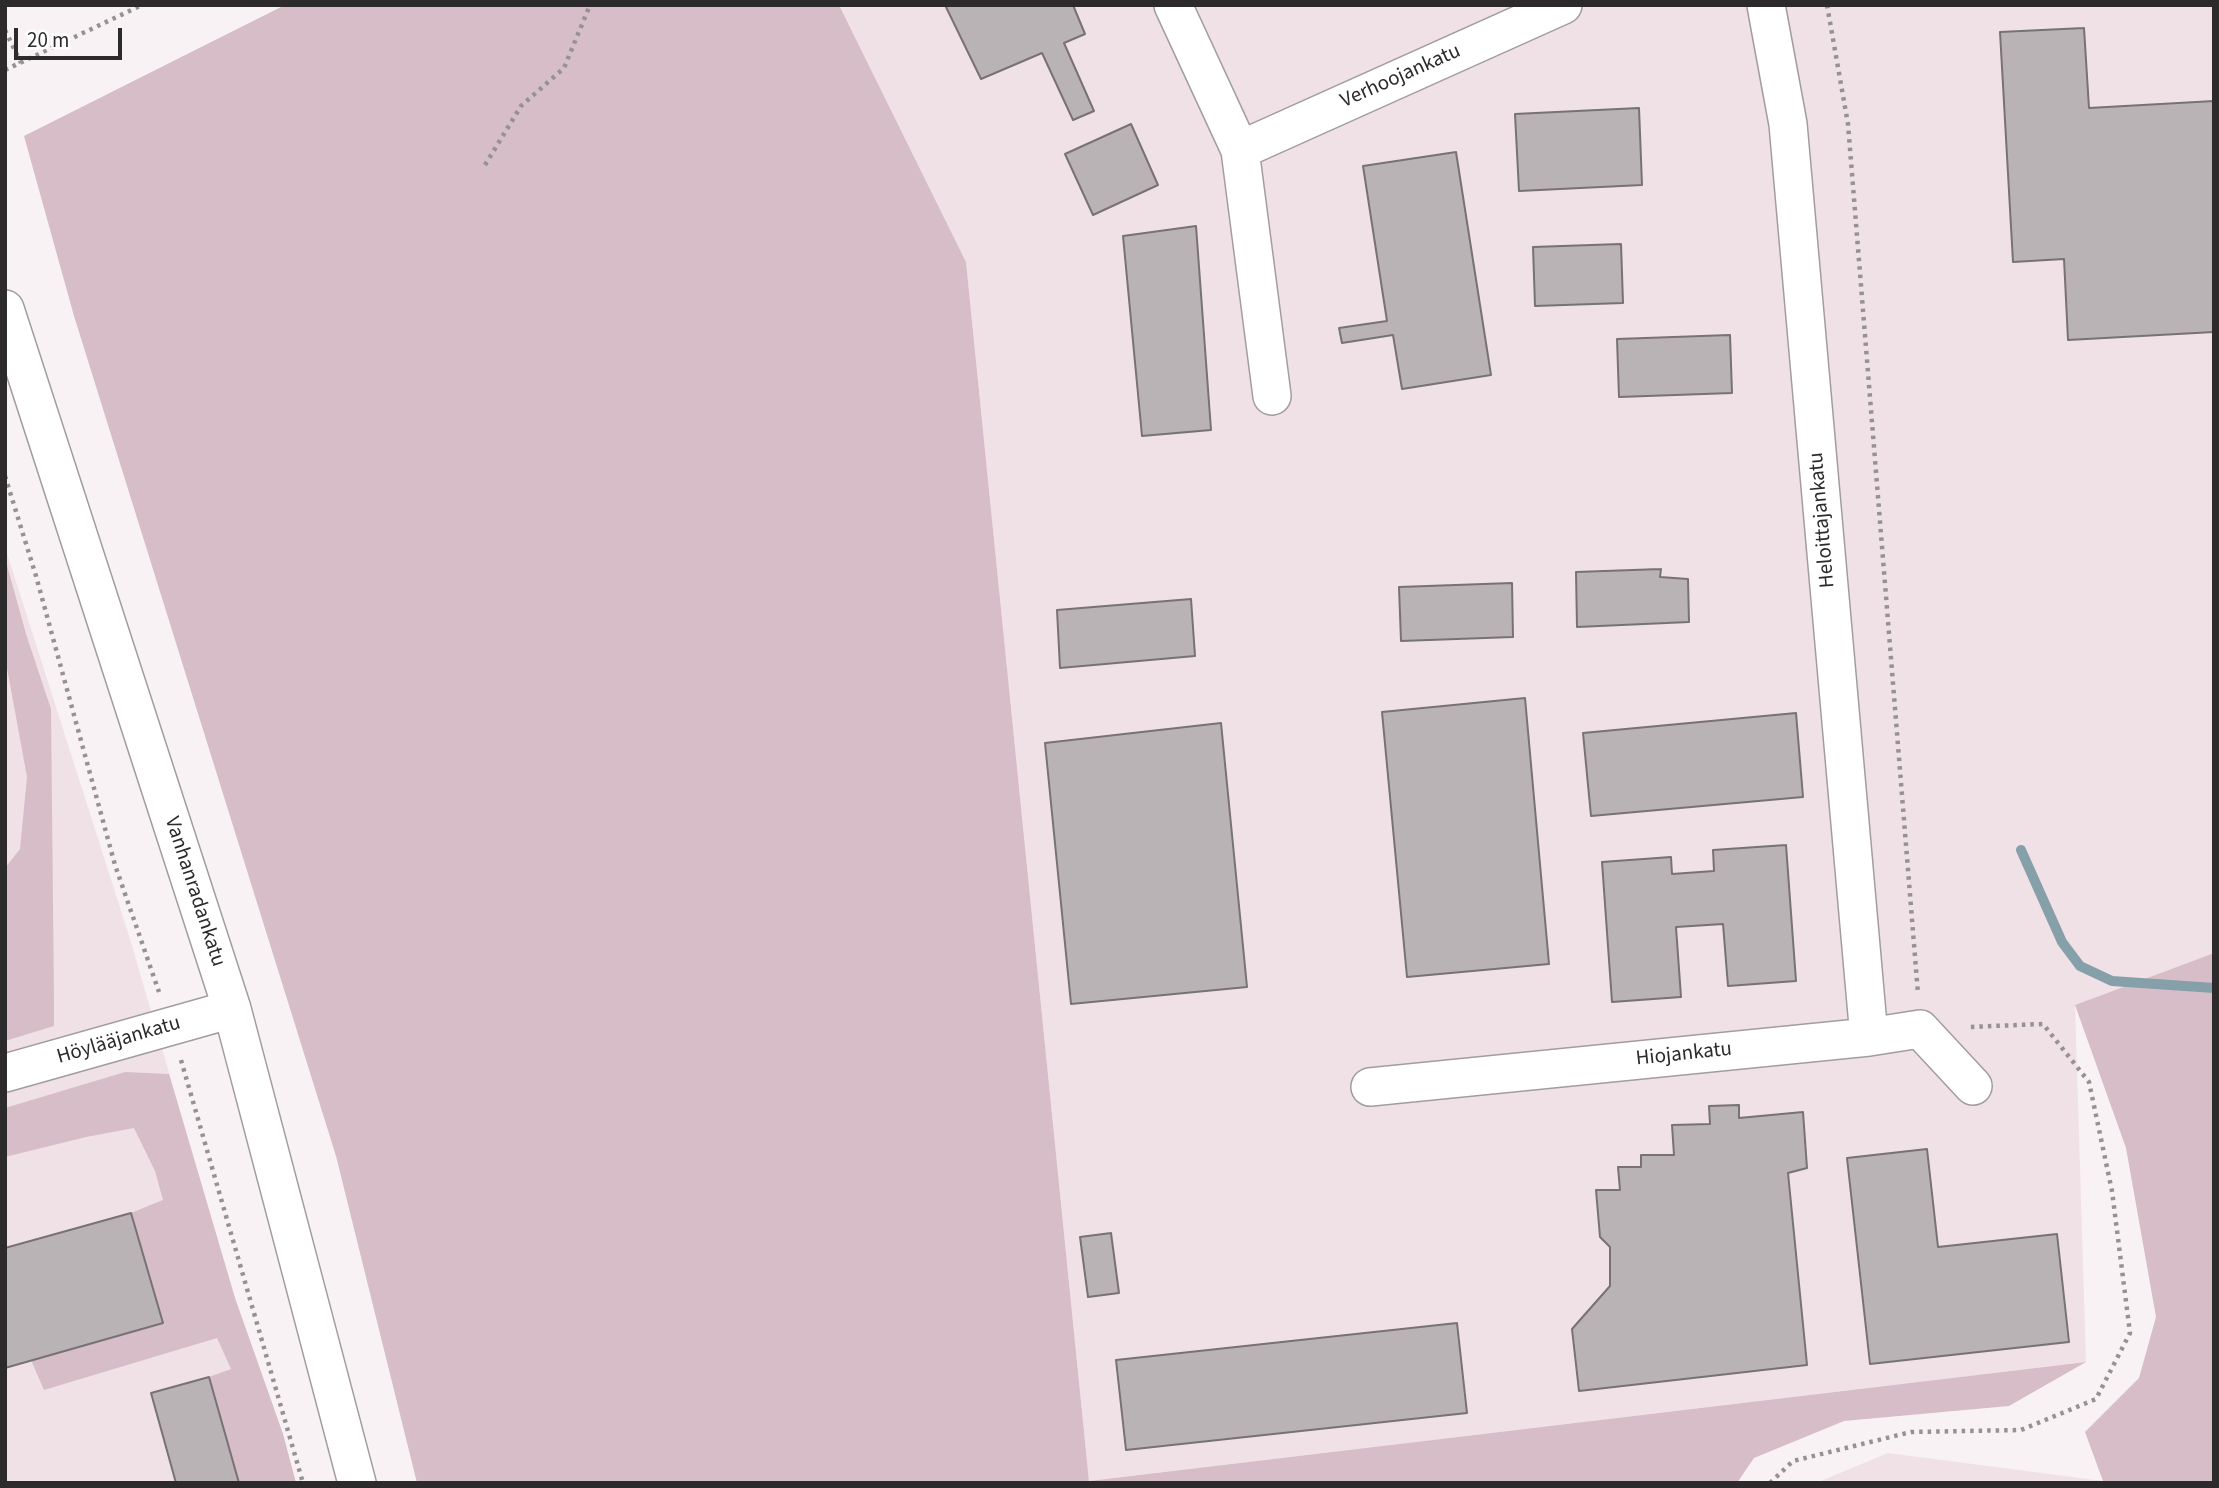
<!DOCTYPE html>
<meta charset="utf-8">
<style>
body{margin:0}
#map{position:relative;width:2219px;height:1488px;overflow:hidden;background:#f9f2f5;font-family:"Source Sans 3",sans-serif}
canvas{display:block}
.frame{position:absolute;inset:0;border:7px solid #2c2a2b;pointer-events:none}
.scale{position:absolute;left:14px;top:28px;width:108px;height:32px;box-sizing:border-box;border:4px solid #2c2a2b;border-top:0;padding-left:9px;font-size:21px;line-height:24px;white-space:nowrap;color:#2c2a2b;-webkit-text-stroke:5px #fff;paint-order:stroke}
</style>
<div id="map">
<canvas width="2219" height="1488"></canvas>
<div class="frame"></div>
<div class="scale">20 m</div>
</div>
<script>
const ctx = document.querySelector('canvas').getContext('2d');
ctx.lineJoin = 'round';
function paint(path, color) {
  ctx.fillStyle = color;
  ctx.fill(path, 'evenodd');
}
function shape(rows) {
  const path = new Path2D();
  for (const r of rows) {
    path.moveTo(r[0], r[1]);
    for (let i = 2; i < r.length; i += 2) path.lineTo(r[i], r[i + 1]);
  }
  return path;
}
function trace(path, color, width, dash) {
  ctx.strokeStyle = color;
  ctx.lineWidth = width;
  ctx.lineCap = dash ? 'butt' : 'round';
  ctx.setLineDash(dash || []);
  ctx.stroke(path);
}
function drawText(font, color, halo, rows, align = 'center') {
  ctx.font = font + ' "Source Sans 3",sans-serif';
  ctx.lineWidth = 5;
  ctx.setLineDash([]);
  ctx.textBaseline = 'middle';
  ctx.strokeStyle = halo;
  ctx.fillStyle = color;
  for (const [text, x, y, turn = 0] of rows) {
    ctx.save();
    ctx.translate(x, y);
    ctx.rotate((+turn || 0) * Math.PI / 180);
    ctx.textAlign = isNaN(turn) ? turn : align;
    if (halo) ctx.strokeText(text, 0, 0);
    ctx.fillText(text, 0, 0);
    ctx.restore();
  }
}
paint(shape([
 [839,5,2214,5,2214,953,2075,1005,2086,1362,1089,1481,966,262],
 [5,547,130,939,235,1298,283,1434,296,1483,5,1483],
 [1888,1453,2103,1481,2106,1483,1816,1483]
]), '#f0e1e6');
paint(shape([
 [285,5,839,5,966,262,1089,1481,2086,1362,2009,1406,1844,1421,1754,1458,1737,1483,417,1483,336,1156,74,316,24,136],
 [5,558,26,634,51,709,54,1002,54,1026,5,1041,5,868,20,849,27,777,5,657],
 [2214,953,2214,1483,2106,1483,2103,1481,2085,1432,2139,1378,2156,1317,2126,1148,2075,1005],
 [125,1072,169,1074,235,1298,283,1434,296,1483,239,1483,209,1377,231,1369,217,1338,44,1390,31,1360,162,1323,131,1213,163,1200,155,1171,134,1128,86,1137,5,1157,5,1108]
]), '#d6bdc7');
trace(shape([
 [2021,850,2062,942,2080,966,2112,981,2214,988]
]), '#86a0aa', 10);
const building = shape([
 [945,5,1073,5,1085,34,1064,43,1094,111,1073,120,1042,53,981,79,945,5],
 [2084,28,2089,108,2214,101,2214,332,2068,340,2064,259,2013,262,2000,32,2084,28],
 [1639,108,1642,185,1519,191,1515,114,1639,108],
 [1131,124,1158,185,1093,215,1065,154,1131,124],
 [1456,152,1491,375,1402,389,1393,335,1342,343,1339,328,1387,321,1363,166,1456,152],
 [1196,226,1211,430,1142,436,1123,236,1196,226],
 [1621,244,1623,303,1535,306,1533,247,1621,244],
 [1730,335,1732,393,1619,397,1617,339,1730,335],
 [1661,569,1660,577,1688,579,1689,622,1577,627,1576,572,1661,569],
 [1512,583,1513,637,1401,641,1399,587,1512,583],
 [1191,599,1195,656,1060,668,1057,610,1191,599],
 [1525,698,1549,964,1407,977,1382,712,1525,698],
 [1796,713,1803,797,1591,816,1583,733,1796,713],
 [1221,723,1247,987,1071,1004,1045,743,1221,723],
 [1786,845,1796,981,1728,986,1723,924,1676,927,1681,997,1612,1002,1602,862,1671,857,1672,874,1714,871,1713,850,1786,845],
 [1739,1105,1739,1118,1803,1112,1807,1168,1788,1173,1807,1365,1579,1391,1572,1329,1610,1286,1610,1247,1600,1237,1596,1190,1620,1190,1618,1167,1641,1167,1641,1155,1674,1155,1672,1125,1710,1124,1709,1106,1739,1105],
 [1927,1149,1938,1247,2057,1234,2069,1342,1870,1364,1847,1158,1927,1149],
 [131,1213,163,1323,5,1368,5,1248,131,1213],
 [1111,1233,1119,1293,1088,1297,1080,1237,1111,1233],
 [1457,1323,1467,1413,1126,1450,1116,1360,1457,1323],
 [209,1377,239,1483,176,1483,151,1393,209,1377]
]);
paint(building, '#bab3b6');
trace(building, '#787274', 2);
const minor = shape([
 [1173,5,1240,150],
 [1766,5,1788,124,1869,1037],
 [5,309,232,1009,357,1483],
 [1272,396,1240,150,1563,5],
 [5,1073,232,1009],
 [1370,1087,1869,1037,1920,1029,1973,1086]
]);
trace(minor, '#a39c9f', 40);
trace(shape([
 [1827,5,1848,124,1918,994],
 [5,30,21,63],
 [5,70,142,5],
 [485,165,521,106,564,68,590,5],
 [5,476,36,576,115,865,159,992],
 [181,1060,303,1483],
 [1770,1483,1793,1461,1911,1432,2021,1430,2096,1399,2130,1333,2112,1191,2089,1082,2043,1024,1968,1027]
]), '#969294', 4.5, [3.5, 5]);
trace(minor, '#fff', 37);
drawText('21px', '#2c2a2b', '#fff', [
 ["Verhoojankatu",1401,77,-24],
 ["Heloittajankatu",1823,520,-95],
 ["Vanhanradankatu",194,892,72],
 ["Höylääjankatu",119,1041,-16],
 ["Hiojankatu",1684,1055,-6]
]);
</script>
